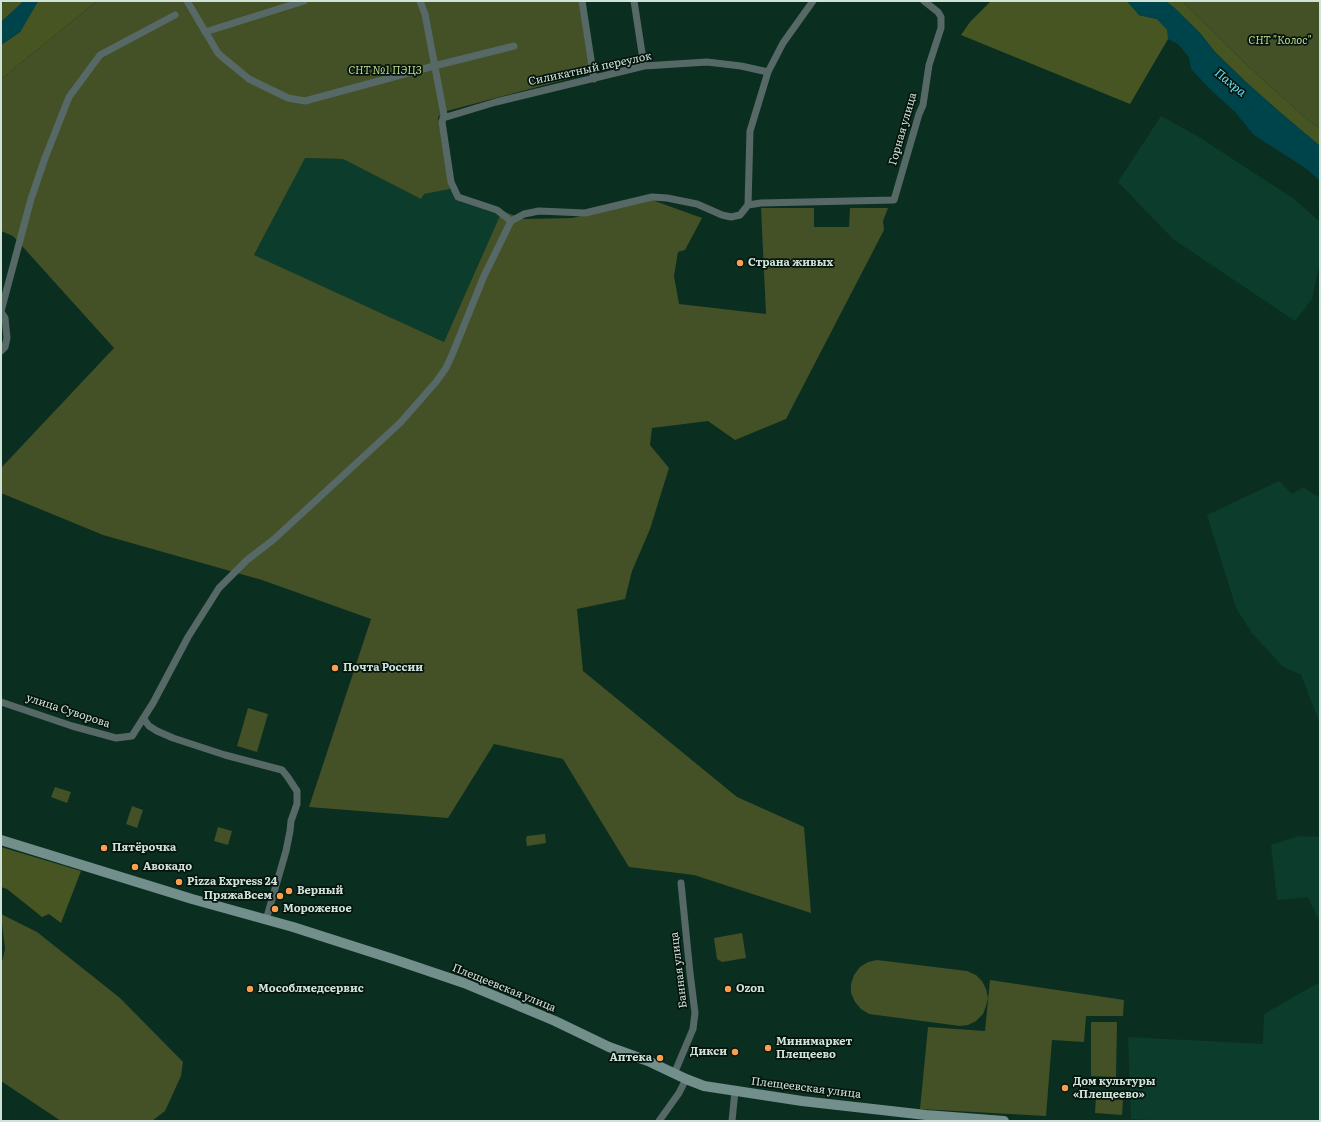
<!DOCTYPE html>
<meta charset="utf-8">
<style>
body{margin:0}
#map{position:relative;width:1321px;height:1122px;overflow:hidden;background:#0a2f21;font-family:Literata,serif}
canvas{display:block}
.frame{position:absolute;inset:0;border:2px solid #cfe3d9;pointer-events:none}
</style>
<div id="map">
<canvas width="1321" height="1122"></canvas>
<div class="frame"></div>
</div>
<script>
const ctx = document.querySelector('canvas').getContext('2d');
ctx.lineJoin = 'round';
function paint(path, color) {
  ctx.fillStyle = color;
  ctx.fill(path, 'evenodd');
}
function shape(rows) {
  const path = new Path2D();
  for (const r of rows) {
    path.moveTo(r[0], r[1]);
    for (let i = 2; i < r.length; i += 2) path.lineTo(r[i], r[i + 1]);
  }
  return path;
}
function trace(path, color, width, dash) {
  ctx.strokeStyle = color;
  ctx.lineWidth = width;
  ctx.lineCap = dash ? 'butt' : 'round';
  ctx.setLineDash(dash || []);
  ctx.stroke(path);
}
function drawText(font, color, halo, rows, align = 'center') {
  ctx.font = font + ' Literata,serif';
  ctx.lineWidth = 3.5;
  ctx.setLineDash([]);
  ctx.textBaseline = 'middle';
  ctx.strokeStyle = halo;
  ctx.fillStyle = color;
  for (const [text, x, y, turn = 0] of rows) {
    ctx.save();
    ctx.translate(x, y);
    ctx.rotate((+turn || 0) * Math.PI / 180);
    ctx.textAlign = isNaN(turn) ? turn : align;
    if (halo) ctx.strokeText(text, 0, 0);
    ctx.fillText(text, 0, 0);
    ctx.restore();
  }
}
paint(shape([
 [1161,116,1199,137,1294,199,1320,222,1320,262,1312,299,1295,321,1173,239,1118,182],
 [304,158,343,159,421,199,423,194,450,189,457,198,502,211,444,342,254,256],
 [1279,481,1292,494,1303,487,1320,498,1320,724,1301,675,1282,666,1252,633,1236,608,1207,515],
 [1299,836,1320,837,1320,923,1308,897,1277,900,1271,845],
 [1320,982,1320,1121,1170,1121,1131,1119,1128,1037,1263,1044,1264,1014]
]), '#0c3c2c');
paint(shape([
 [97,1,579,1,590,73,443,112,438,117,450,189,424,194,421,199,343,159,305,158,254,255,444,342,502,211,524,219,572,218,652,200,702,218,685,250,678,252,674,276,679,304,766,314,761,208,814,208,814,227,849,227,850,208,888,208,883,221,884,230,786,419,735,440,708,421,652,428,650,445,669,468,650,529,632,571,625,599,577,609,583,671,737,797,804,827,811,913,694,875,629,867,563,759,494,744,448,818,309,807,371,619,262,580,103,535,1,493,1,468,114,348,13,236,1,231,1,79],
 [1182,1,1320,1,1320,129,1303,116,1248,66],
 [248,708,268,714,257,752,237,746],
 [55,787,71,792,67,803,51,797],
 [132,806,143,810,137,828,126,824],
 [218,827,232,831,228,845,214,841],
 [545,834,546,843,527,846,526,839,527,836],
 [1,914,37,932,120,998,183,1062,181,1076,165,1111,152,1121,61,1121,1,1081,1,966,5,949,2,923,1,923],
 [742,933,746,958,722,962,717,959,714,938],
 [877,960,967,971,976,975,982,981,986,989,988,998,986,1006,983,1014,976,1021,968,1025,960,1026,869,1014,861,1009,855,1002,851,993,851,984,854,975,860,967,868,962],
 [990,980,1124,1000,1123,1016,1086,1016,1084,1042,1052,1040,1046,1116,920,1109,928,1027,985,1031],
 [1091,1022,1117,1022,1116,1077,1091,1076],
 [1096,1097,1123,1100,1122,1115,1095,1113]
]), '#445026');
paint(shape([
 [4,1,24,1,1,22,1,4],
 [38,1,97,1,1,79,1,45,20,32],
 [991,1,1127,1,1139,15,1157,19,1168,30,1168,39,1130,104,961,35,970,22],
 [1166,1,1182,1,1248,66,1303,116,1320,129,1320,146,1282,114,1247,83,1215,52,1200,33],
 [1,847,81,871,61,923,49,914,42,917,7,889,1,887]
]), '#475522');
paint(shape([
 [24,1,38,1,20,32,1,45,1,22],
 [1127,1,1166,1,1176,9,1200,33,1215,52,1247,83,1282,114,1320,146,1320,181,1307,169,1254,135,1235,112,1210,89,1191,69,1189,57,1178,44,1168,39,1167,30,1157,19,1139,15]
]), '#00444b');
trace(shape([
 [187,1,218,53,221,56,249,79,288,98,305,101,434,66,514,46],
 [420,1,425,14,444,115,442,122,451,182,458,197,497,210,511,221],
 [582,1,594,79],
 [634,1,644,66],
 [205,32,304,1],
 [443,118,496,102,644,66,707,62,741,66,768,72],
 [748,205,761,203,894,200,919,114,923,105,929,65,941,28,941,17,938,12,924,1],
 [748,205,750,131,768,72,783,43,813,1],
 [511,221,524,214,539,211,585,213,652,197,667,198,697,204,722,215,731,217,740,215,748,205],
 [1,311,31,199,45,158,69,97,100,55,175,15],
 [1,312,5,318,7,338,5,347,1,351],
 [1,702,72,726,116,738,132,736,153,703,188,637,219,588,247,560,273,540,400,423,436,382,446,368,452,355,484,276,511,221],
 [144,719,149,726,157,731,173,738,225,755,282,770,287,776,297,791,297,804,291,821,290,831,286,851,266,920],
 [674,1074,693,1029,695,1013,690,973,681,883],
 [659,1121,679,1093,686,1079],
 [732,1121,735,1091]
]), '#576967', 7);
trace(shape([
 [1,840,192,899,293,927,393,959,464,983,555,1021,609,1047,648,1061,686,1079,704,1086,802,1101,926,1115,1004,1121]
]), '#728f8b', 10);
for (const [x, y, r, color] of [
 [740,263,4,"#fa9f4e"],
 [335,668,4,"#fa9f4e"],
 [104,848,4,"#fa9f4e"],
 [135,867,4,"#fa9f4e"],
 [179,882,4,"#fa9f4e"],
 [289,891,4,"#fa9f4e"],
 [280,896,4,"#fa9f4e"],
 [275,909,4,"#fa9f4e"],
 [250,989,4,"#fa9f4e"],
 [728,989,4,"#fa9f4e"],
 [768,1048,4,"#fa9f4e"],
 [735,1052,4,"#fa9f4e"],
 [660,1058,4,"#fa9f4e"],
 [1065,1088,4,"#fa9f4e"]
]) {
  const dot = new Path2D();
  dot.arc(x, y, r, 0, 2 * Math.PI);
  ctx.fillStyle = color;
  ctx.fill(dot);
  trace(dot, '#06140e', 1.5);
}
drawText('italic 11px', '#c2db8c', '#06140e', [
 ["СНТ \"Колос\"",1280,41],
 ["СНТ №1 ПЭЦЗ",385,71]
]);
drawText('11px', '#cfe3d9', '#06140e', [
 ["Силикатный переулок",590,69,-12],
 ["Горная улица",903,129,-74],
 ["улица Суворова",68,711,18],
 ["Банная улица",679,970,-97],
 ["Плещеевская улица",504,988,22],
 ["Плещеевская улица",806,1088,7]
]);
drawText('bold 11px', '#cfe3d9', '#06140e', [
 ["Страна живых",748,263],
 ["Почта России",343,668],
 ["Пятёрочка",112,848],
 ["Авокадо",143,867],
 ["Pizza Express 24",187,882],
 ["Верный",297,891],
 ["ПряжаВсем",272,896,"right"],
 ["Мороженое",283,909],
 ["Мособлмедсервис",258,989],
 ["Ozon",736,989],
 ["Минимаркет",776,1042],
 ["Плещеево",776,1055],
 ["Дикси",727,1052,"right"],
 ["Аптека",652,1058,"right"],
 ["Дом культуры",1073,1082],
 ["«Плещеево»",1073,1095]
], 'left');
drawText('italic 12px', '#6bdeee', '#06140e', [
 ["Пахра",1230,83,39]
]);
</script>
